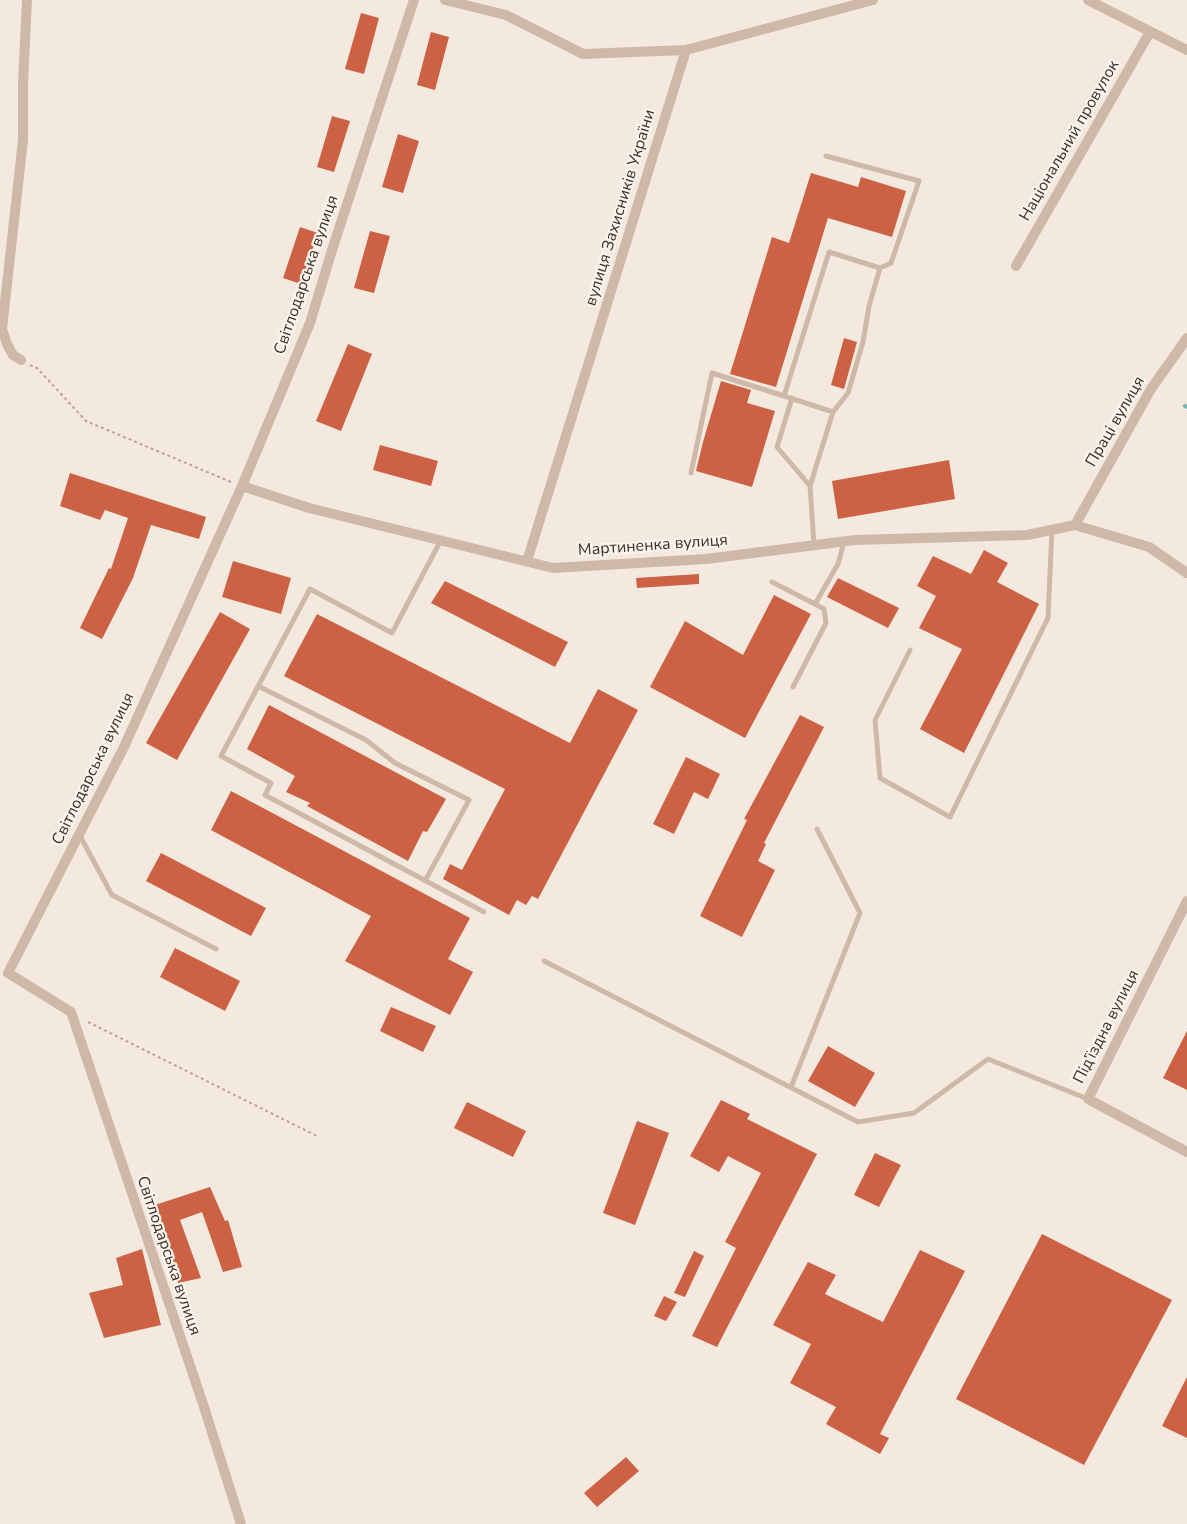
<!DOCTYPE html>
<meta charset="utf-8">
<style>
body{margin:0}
canvas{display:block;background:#f4e9df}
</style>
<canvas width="1187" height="1524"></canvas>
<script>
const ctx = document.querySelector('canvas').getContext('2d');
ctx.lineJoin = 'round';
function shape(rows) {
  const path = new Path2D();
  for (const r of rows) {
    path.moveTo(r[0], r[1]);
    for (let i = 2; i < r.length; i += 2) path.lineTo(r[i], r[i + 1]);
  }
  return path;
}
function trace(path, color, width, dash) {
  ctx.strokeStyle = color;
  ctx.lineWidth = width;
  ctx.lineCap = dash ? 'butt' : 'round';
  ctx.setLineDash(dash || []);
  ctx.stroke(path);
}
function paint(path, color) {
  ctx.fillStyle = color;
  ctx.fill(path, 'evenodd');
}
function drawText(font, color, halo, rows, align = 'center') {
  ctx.font = font + ' "Nunito Sans",sans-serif';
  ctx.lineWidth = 4.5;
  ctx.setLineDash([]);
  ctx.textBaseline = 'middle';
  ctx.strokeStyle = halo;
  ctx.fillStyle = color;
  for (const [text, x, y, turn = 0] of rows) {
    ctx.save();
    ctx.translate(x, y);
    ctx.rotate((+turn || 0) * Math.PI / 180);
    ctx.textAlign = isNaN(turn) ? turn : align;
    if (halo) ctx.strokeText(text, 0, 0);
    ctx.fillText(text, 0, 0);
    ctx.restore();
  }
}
trace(shape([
 [1185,406,1187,407]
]), '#7bb3b3', 4);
paint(shape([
 [361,13,379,18,364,74,345,69],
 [431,32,449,37,435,90,417,85],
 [332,116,350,121,334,172,317,167],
 [398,134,419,141,403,193,382,187],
 [811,173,858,187,861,177,906,191,892,237,828,218,776,387,730,374,772,237,789,243],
 [300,227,318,233,301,284,283,278],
 [370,231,390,236,374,293,354,288],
 [844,338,857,342,844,389,831,385],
 [348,344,372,354,341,431,316,421],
 [721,381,751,390,747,403,775,411,752,487,696,471,703,442],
 [380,445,438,461,431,486,373,470],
 [949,460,955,499,838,519,832,481],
 [70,473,206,517,199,539,151,525,133,578,102,639,80,628,109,568,111,569,128,518,105,510,100,520,60,506],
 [984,550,1008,563,997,582,1039,604,964,753,920,729,962,649,919,628,936,596,917,586,933,556,971,574],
 [233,561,291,578,281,614,222,597],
 [699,574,699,584,637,588,636,578],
 [838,578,899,608,888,628,827,597],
 [445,581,568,642,555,667,431,603],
 [774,595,811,614,745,738,650,687,685,621,743,655],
 [220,612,250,629,177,760,146,743],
 [317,614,570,743,598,689,638,710,538,899,532,896,526,905,517,900,509,915,443,879,450,864,462,870,505,789,284,676],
 [269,705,446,799,427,832,423,831,408,861,307,806,310,803,286,792,295,776,247,749],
 [800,715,824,727,764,843,766,844,758,861,775,870,742,937,700,916,747,820,744,819],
 [686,757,720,774,708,799,694,792,674,834,653,824],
 [231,791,470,918,448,959,473,972,450,1015,345,961,371,916,211,830],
 [161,853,266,908,251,936,146,881],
 [175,948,240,981,225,1011,160,977],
 [391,1007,436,1026,423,1052,380,1031],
 [1187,1031,1187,1090,1163,1078],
 [828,1046,875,1073,855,1107,808,1081],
 [721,1100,750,1114,747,1119,817,1154,717,1347,692,1336,736,1248,725,1242,761,1173,728,1156,719,1172,690,1156],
 [467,1102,526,1131,513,1157,454,1128],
 [637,1121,669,1133,635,1225,603,1213],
 [875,1153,901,1165,879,1207,854,1195],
 [210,1187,225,1221,228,1220,242,1267,223,1272,202,1212,180,1220,201,1278,178,1283,155,1205],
 [1042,1234,1172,1300,1084,1465,956,1399],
 [142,1249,161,1325,104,1338,89,1293,123,1285,116,1258],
 [920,1250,965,1271,880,1434,889,1438,880,1454,826,1424,836,1407,790,1383,811,1344,773,1325,808,1262,836,1275,825,1294,883,1322],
 [694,1251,704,1256,685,1297,674,1293],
 [664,1296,677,1302,666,1321,654,1316],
 [1187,1377,1187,1438,1162,1426],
 [626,1457,639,1471,597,1507,584,1493]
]), '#cd6144');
trace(shape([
 [30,365,37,368,86,421,231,482],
 [88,1022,317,1136]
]), '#baa393', 2, [3, 3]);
trace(shape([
 [826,156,919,181,891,263,880,268],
 [792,398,777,447,810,486],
 [691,473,712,373,784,396],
 [441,540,392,633,310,589,221,756,271,783,265,795,484,912],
 [814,545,810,486,833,412,784,396,829,252,880,268,869,306,863,342,848,393,833,412],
 [772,582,815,604],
 [910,650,875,720,880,778,950,817,1048,618,1052,529],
 [258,686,366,740,395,763,469,800,425,881],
 [793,687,826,623,824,609,815,604,838,564,844,542],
 [80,836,112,895,216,949],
 [544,961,858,1122,914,1113,988,1059,1088,1099],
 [791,1087,860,913,817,829]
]), '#ceb9a9', 5);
trace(shape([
 [445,0,506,15,583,54,686,50,873,0],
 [1088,0,1187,50],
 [1016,266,1150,32],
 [21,360,13,355,7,344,2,329,23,140,23,84,27,0],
 [242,486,309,508,553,568,706,559,855,540,1027,535,1075,525,1149,547,1187,573],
 [1075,525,1151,389,1187,338],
 [527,561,686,50],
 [1187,901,1088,1099,1187,1152],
 [241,1524,204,1407,71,1012,8,973,124,747,242,486,310,323,333,247,414,0]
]), '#ceb9a9', 10);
drawText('16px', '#3a2e29', '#fbf4ec', [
 ["Національний провулок",1070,141,-60],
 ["вулиця Захисників України",621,208,-73],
 ["Світлодарська вулиця",307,275,-71],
 ["Праці вулиця",1116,422,-60],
 ["Мартиненка вулиця",653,546,-4],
 ["Світлодарська вулиця",94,769,-64],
 ["Під’їздна вулиця",1107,1027,-63],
 ["Світлодарська вулиця",168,1256,71]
]);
</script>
